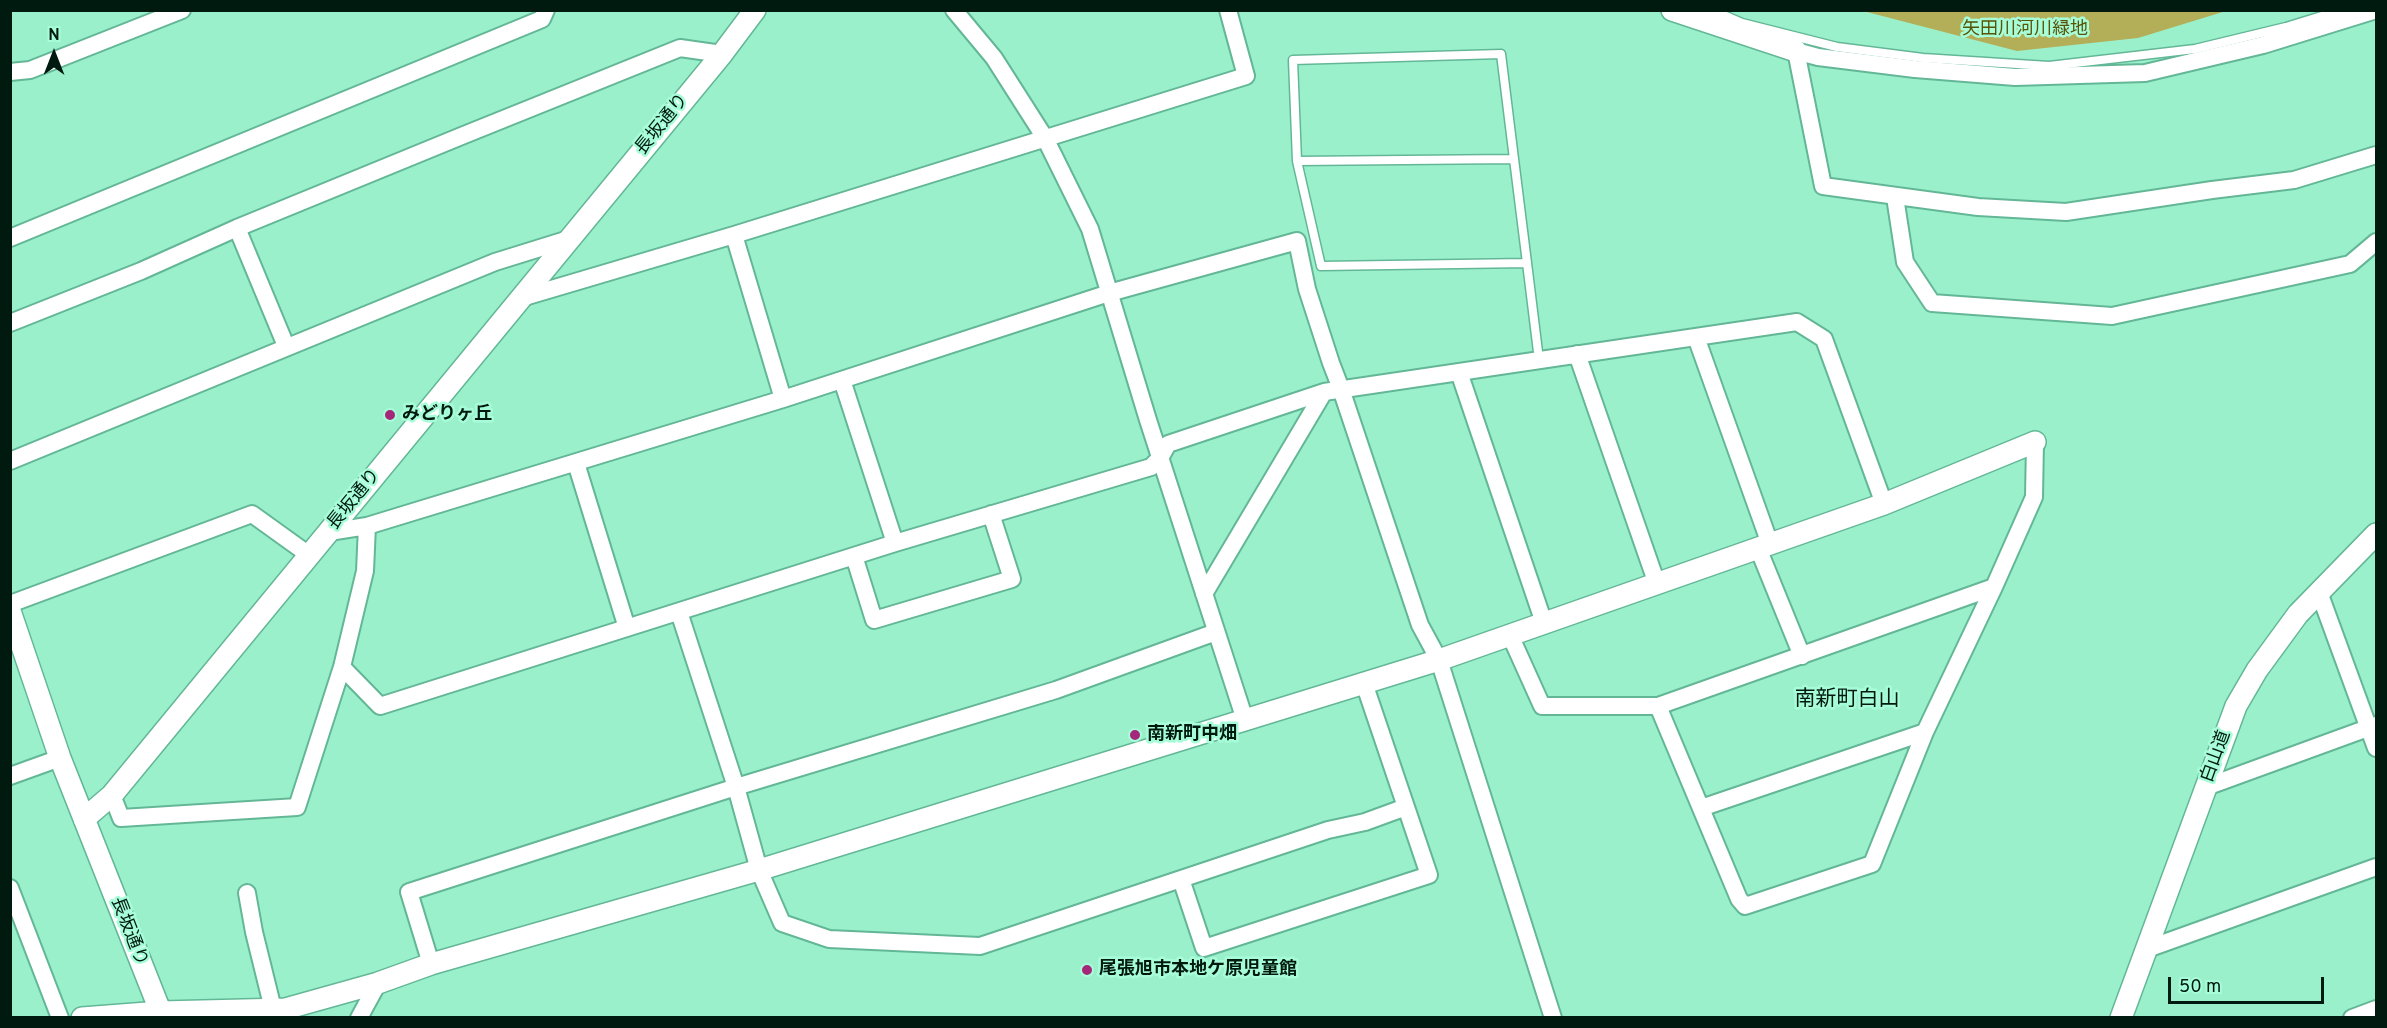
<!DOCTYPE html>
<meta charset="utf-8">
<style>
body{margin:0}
#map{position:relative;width:2387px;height:1028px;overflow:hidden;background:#9bf0cc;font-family:Overpass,sans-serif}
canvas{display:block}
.frame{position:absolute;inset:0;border:12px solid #011a10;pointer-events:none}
.north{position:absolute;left:24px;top:24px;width:60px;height:60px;-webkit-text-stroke:4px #a8fdd9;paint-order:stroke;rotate:0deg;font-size:16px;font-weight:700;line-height:24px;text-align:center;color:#011a10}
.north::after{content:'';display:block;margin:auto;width:21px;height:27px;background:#011a10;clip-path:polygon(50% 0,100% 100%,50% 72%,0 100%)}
.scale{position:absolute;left:2168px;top:977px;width:156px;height:27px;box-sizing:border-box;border:3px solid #011a10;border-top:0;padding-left:8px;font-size:18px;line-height:21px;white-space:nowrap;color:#011a10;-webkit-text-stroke:4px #a8fdd9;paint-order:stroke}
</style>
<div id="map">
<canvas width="2387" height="1028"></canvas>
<div class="frame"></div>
<div class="north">N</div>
<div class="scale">50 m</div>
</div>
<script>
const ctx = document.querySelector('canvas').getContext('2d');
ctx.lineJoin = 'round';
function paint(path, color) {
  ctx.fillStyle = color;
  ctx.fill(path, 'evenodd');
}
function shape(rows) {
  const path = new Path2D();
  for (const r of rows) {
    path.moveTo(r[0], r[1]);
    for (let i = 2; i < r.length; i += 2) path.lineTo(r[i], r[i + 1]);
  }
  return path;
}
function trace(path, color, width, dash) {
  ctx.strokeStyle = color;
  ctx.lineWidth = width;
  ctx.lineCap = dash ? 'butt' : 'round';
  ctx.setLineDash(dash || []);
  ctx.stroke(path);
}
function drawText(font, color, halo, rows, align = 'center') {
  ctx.font = font + ' Overpass,"Noto Sans JP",sans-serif';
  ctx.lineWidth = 5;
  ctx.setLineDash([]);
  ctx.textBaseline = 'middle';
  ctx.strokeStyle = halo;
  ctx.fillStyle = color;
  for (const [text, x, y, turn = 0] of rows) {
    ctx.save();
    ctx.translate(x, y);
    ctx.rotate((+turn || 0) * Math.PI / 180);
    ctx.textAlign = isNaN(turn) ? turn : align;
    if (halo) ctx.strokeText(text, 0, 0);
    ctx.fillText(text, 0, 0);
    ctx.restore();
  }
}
paint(shape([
 [1863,11,2226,11,2138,38,2017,51]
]), '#b3af58');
const service = shape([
 [1712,10,1742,23,1837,47,1923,58,2049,66,2195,49,2286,27,2341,10],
 [1297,161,1514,159],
 [1527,263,1321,266,1297,161,1293,60,1501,54,1514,159,1527,263,1539,360]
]);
const minor = shape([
 [954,10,994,58,1045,138,1090,229,1148,420,1245,720],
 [2376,10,2263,45,2145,73,2015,77,1915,69,1818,57,1796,51,1823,186,1978,207,2066,212,2212,190,2294,180,2376,155],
 [10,72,30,70,182,10],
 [1895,197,1905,262,1932,303,2112,316,2350,264,2376,242],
 [237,228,286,346],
 [734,235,783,399],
 [10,238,542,19,546,10],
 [521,298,734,235,1246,76,1228,10],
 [10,323,141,271,237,228,464,135,680,48,722,54],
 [1696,337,1770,544],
 [1577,354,1657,584],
 [1459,372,1544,623],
 [842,380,895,543],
 [10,461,495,262,569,239],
 [576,463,627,628],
 [367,526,365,571,342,667,380,706,895,543,1151,467,1160,458,1168,444,1324,392,1797,322,1824,339,1884,504],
 [329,532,367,526,783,399,1109,293,1297,241,1307,289,1331,363,1341,389,1420,625,1439,660,1553,1018],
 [1758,548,1802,656],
 [854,556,874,620,1012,579,991,514],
 [2319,592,2376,748],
 [1204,594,1324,392],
 [10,604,252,514,309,555],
 [679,612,736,787,759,870,782,923,829,939,980,946,1328,830,1365,822,1406,807,1364,683],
 [1510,635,1542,706,1658,706,1739,899,1745,906,1872,864,1925,732,1994,587,2034,497,2035,442],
 [1658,706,1994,587],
 [10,776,60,758],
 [2206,787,2376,725],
 [112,795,121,818,297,807,342,667],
 [1701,808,1925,732],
 [1181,879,1204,948,1429,875,1406,807],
 [10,888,60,1018],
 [247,893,254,932,273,1009],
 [2147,949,2376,867],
 [431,964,409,892,736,787,1056,690,1216,632],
 [359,1018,378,983],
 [2352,1018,2376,1009]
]);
const tertiary = shape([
 [1672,10,1796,51],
 [10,611,60,758,163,1018],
 [84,819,112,795,722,54,755,10],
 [82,1018,160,1012,285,1009,378,983,431,964,759,870,1439,660,1884,504,2035,442],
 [2121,1018,2236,706,2257,670,2298,614,2376,534]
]);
trace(service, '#63b796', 11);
trace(minor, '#63b796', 20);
trace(tertiary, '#63b796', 24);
trace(service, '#fff', 8);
trace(minor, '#fff', 16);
trace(tertiary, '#fff', 21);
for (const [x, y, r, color] of [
 [390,415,6,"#a52779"],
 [1135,735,6,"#a52779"],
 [1087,970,6,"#a52779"]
]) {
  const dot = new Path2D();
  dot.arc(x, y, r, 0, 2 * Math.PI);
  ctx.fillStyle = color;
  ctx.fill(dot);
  trace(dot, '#a8fdd9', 2);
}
drawText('18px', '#585408', '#a8fdd9', [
 ["矢田川河川緑地",2025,30]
]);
drawText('18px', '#011a10', '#a8fdd9', [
 ["長坂通り",663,125,-51],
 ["長坂通り",355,500,-51],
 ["白山道",2217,757,-70],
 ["長坂通り",128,932,69]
]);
drawText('bold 18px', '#011a10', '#a8fdd9', [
 ["みどりヶ丘",402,415],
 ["南新町中畑",1147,735],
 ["尾張旭市本地ケ原児童館",1099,970]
], 'left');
drawText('21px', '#011a10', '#a8fdd9', [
 ["南新町白山",1847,701]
]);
</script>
